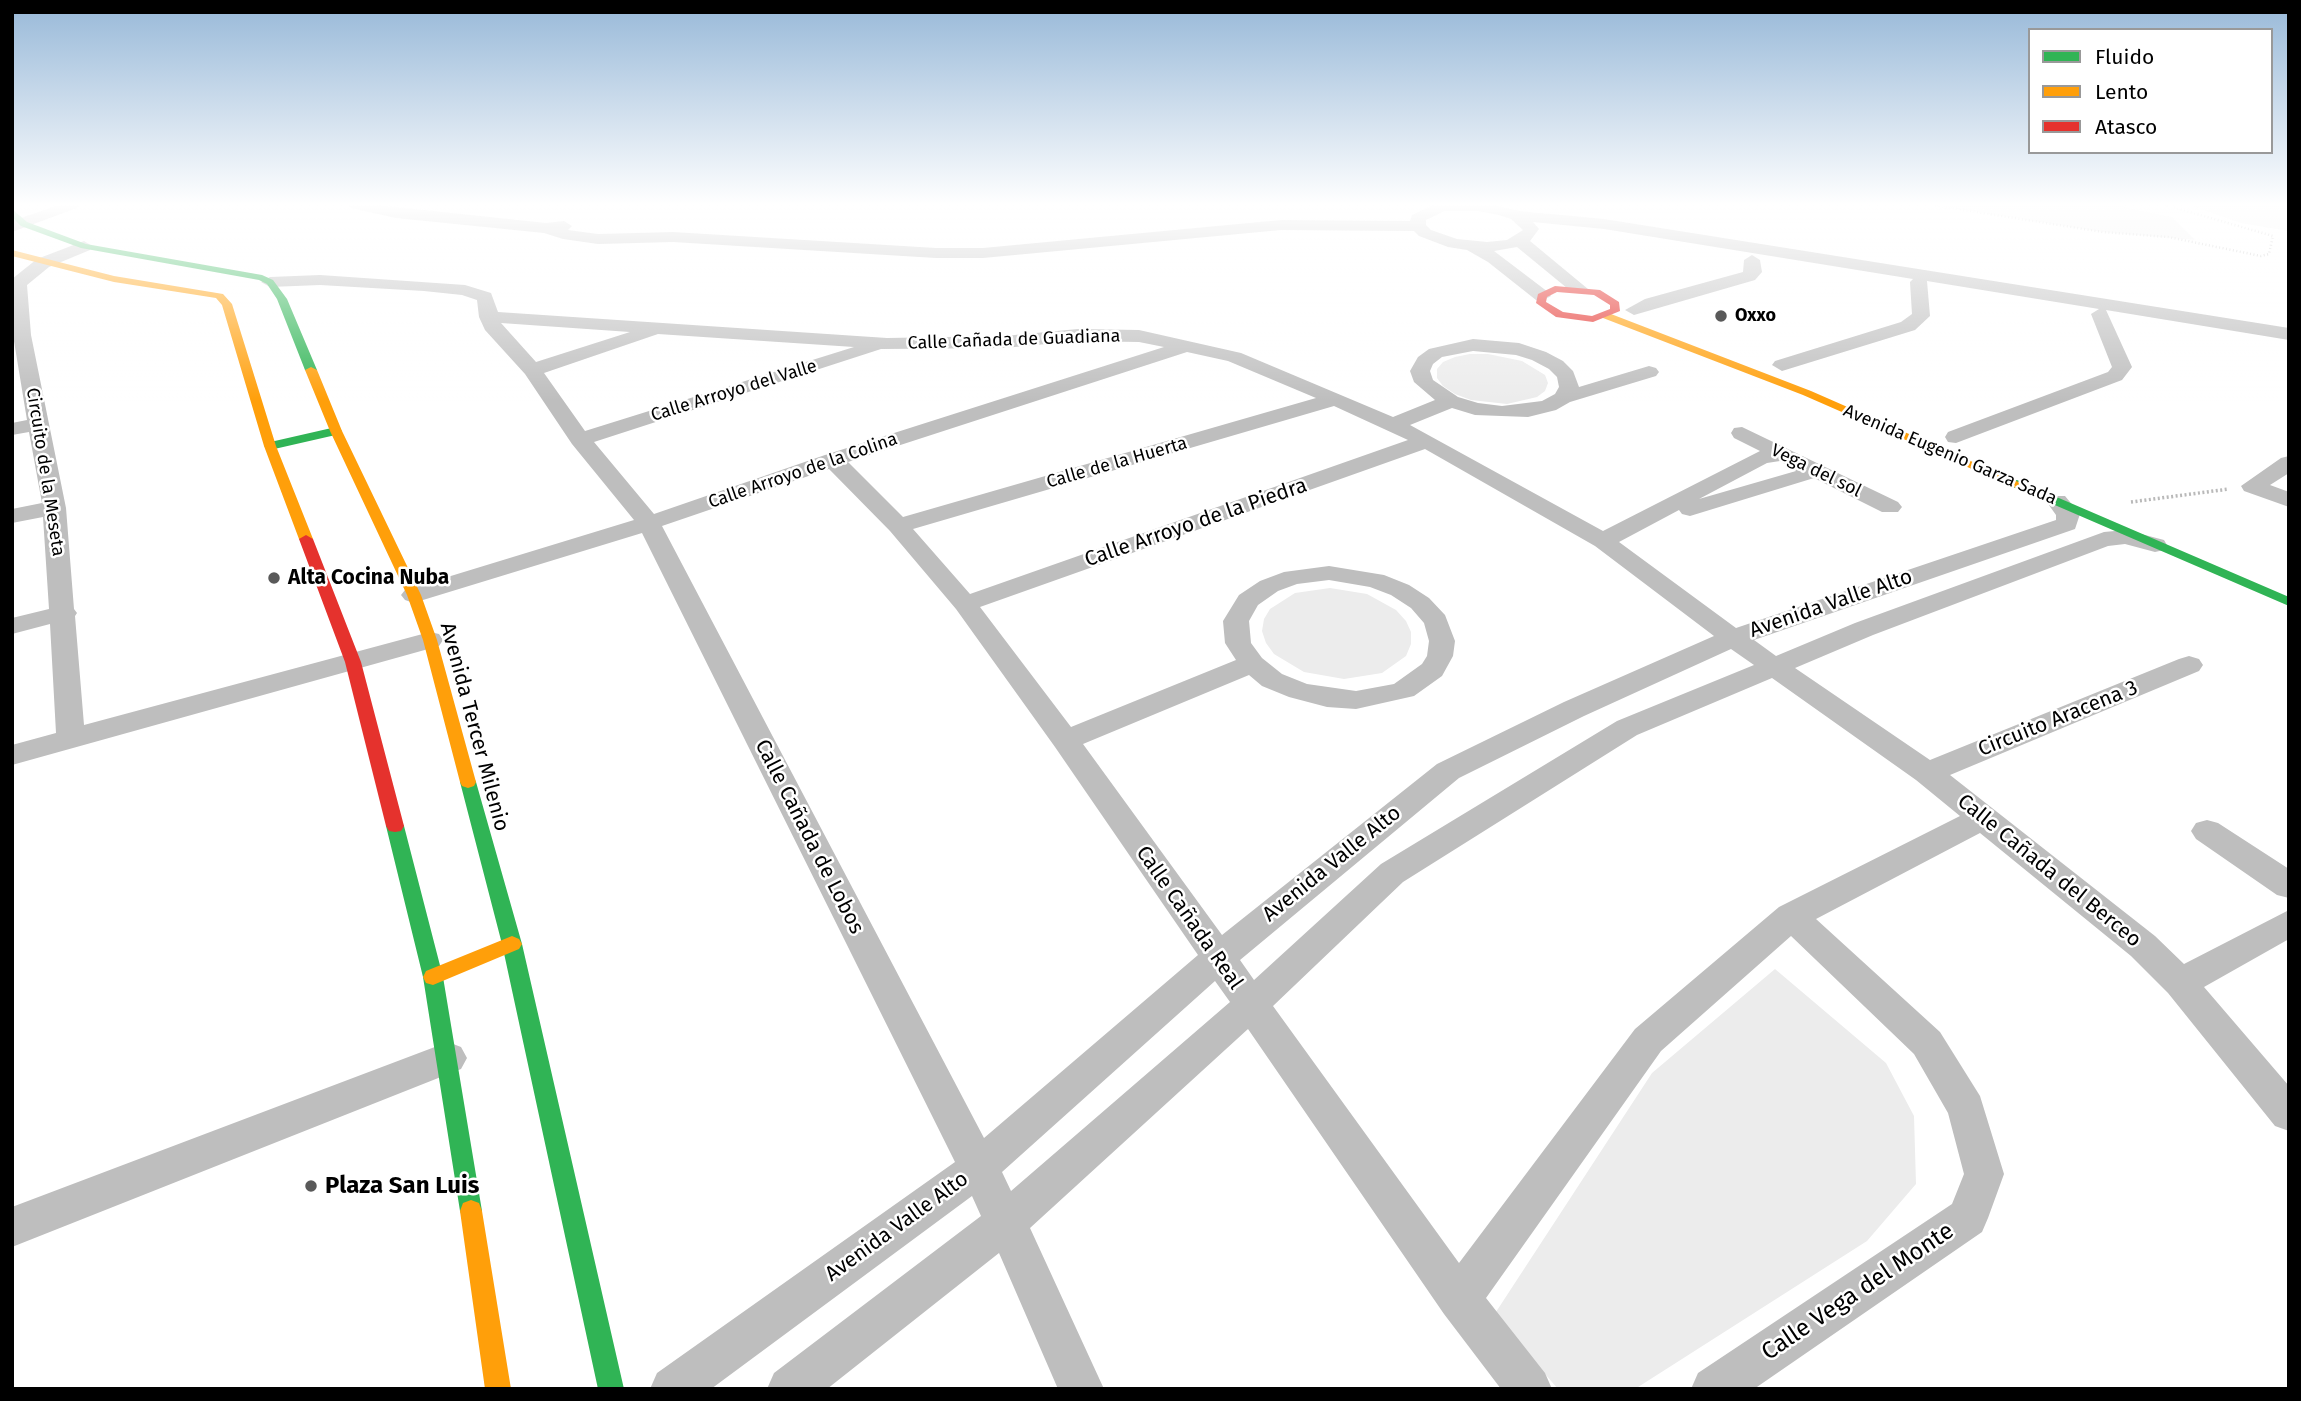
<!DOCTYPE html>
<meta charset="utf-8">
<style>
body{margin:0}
#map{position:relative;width:2301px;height:1401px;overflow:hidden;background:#fff;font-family:"Fira Sans",sans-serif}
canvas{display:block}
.frame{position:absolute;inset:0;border:14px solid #000;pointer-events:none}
.legend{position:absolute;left:2028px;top:28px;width:245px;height:126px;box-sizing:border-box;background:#fff;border:2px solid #999;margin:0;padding:9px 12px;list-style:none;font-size:21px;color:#000}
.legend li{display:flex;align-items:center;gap:14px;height:35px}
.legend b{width:35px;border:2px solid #999}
</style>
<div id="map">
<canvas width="2301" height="1401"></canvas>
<div class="frame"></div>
<ul class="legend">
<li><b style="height:9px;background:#30b455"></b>Fluido</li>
<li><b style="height:9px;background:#ff9f0a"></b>Lento</li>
<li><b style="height:9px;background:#e5322d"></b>Atasco</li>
</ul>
</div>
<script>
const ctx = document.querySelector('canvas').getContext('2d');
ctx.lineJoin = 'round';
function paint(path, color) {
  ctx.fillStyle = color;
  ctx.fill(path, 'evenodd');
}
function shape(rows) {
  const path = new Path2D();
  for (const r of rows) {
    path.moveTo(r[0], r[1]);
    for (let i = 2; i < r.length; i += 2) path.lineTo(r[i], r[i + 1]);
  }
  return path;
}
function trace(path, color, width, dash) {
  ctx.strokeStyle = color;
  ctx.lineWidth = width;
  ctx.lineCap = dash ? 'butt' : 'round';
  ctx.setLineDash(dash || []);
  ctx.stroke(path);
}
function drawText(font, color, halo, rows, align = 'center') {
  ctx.font = font + ' "Fira Sans",sans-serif';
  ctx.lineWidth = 5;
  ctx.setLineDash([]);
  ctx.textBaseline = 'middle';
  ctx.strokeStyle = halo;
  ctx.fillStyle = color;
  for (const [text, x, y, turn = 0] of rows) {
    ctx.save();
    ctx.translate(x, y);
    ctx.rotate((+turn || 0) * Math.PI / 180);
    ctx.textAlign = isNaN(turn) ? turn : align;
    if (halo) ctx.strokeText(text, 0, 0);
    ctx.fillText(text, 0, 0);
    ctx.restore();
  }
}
paint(shape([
 [1933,205,2113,205,2172,217,2195,240,2103,232],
 [2189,205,2289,205,2289,231,2241,223],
 [1470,354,1488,354,1522,361,1545,375,1548,383,1545,391,1537,397,1507,404,1471,400,1455,394,1443,386,1437,378,1437,369,1443,362,1455,357],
 [1330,588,1367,594,1396,610,1406,621,1411,632,1411,644,1406,656,1382,673,1344,679,1304,672,1274,654,1266,643,1262,631,1264,619,1270,609,1295,593],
 [1775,969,1886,1063,1914,1116,1916,1184,1867,1241,1635,1389,1558,1389,1494,1315,1652,1073]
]), '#ececec');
trace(shape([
 [1932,205,2103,232,2168,237,2261,256,2269,254,2273,236,2165,205]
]), '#b9b9b9', 2.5, [1, 2.5]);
trace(shape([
 [2131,502,2229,489]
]), '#b9b9b9', 3.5, [2, 2.5]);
paint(shape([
 [59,205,80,205,77,208,12,232,12,221,59,205],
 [348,205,377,205,546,223,564,221,572,226,568,230,598,234,673,232,936,248,983,248,1281,220,1410,221,1412,215,1433,205,1494,205,1519,211,1604,219,2289,328,2289,340,2106,310,2132,367,2122,380,1956,443,1948,442,1945,437,1948,432,2108,372,2112,367,2091,314,2099,309,1927,281,1930,316,1915,330,1782,371,1772,365,1775,361,1901,322,1912,314,1910,282,1913,279,1604,229,1533,222,1539,229,1530,241,1588,289,1585,293,1573,293,1517,247,1494,251,1548,292,1551,296,1542,301,1536,300,1488,262,1467,250,1448,247,1419,236,1414,231,1281,230,983,258,936,258,673,242,598,244,563,239,544,233,396,218,351,208,348,205],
 [1445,211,1478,211,1499,215,1511,219,1523,230,1507,240,1487,242,1457,239,1431,230,1426,225,1426,220,1445,211],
 [84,241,92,246,90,250,49,267,27,285,31,335,66,508,74,609,77,613,75,616,84,725,430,632,439,634,443,640,439,646,12,765,12,745,56,733,50,624,12,634,12,618,49,609,43,517,12,523,12,509,42,503,29,432,12,435,12,423,27,420,13,335,12,279,37,259,84,241],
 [1752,255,1760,260,1762,272,1755,280,1634,315,1625,310,1645,299,1743,272,1744,260,1752,255],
 [320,275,465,285,491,293,498,312,887,338,1004,336,1078,329,1139,330,1241,353,1393,417,1435,400,1414,382,1410,371,1418,357,1429,349,1473,339,1519,343,1546,352,1563,361,1573,371,1579,387,1649,366,1656,368,1659,372,1656,376,1570,402,1556,410,1528,417,1475,415,1452,408,1410,425,1603,531,1760,451,1734,438,1731,433,1734,428,1742,427,1898,502,1902,507,1898,512,1882,512,1814,478,1690,516,1682,514,1679,510,1619,542,1736,628,2056,520,2056,515,2046,501,2049,496,2065,496,2080,514,2075,529,1754,640,1776,656,1855,623,2104,532,2126,530,2164,540,2167,545,2164,550,2155,552,2125,544,2108,546,1873,635,1795,668,1930,760,2179,659,2189,656,2199,659,2203,665,2199,671,1950,775,2155,936,2184,964,2289,910,2289,939,2204,987,2289,1086,2289,1131,2275,1126,2168,993,2131,956,1980,833,1816,919,1940,1032,1980,1096,2004,1174,1988,1218,1982,1232,1754,1389,1691,1389,1698,1373,1952,1204,1964,1174,1948,1113,1914,1054,1791,936,1661,1051,1486,1298,1545,1373,1552,1389,1501,1389,1444,1314,1248,1029,1030,1228,1104,1389,1058,1389,999,1253,827,1389,767,1389,774,1373,981,1216,972,1196,711,1389,650,1389,657,1373,955,1162,642,533,423,600,414,603,405,600,401,595,405,590,634,520,572,444,525,374,485,330,479,317,477,300,462,295,424,291,320,285,270,287,261,282,270,277,320,275],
 [501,323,630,332,536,362,501,323],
 [658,334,854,347,585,431,544,373,658,334],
 [1078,341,1139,342,1164,347,825,455,654,514,594,442,881,349,1004,348,1078,341],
 [1473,351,1516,355,1532,360,1549,369,1557,377,1559,387,1555,394,1542,401,1502,406,1478,403,1458,397,1433,380,1430,371,1433,364,1442,357,1473,351],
 [1187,352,1228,361,1316,398,903,517,848,462,1187,352],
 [1334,406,1408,440,970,594,913,529,1334,406],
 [1425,449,1595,546,1714,636,1564,702,1437,764,1222,935,1083,744,1249,675,1262,686,1289,697,1327,707,1356,709,1414,696,1442,676,1453,656,1455,641,1445,615,1429,598,1409,585,1384,575,1329,566,1284,572,1260,581,1239,595,1223,621,1225,643,1236,660,1071,727,980,607,1425,449],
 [1780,461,1796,471,1699,499,1767,463,1780,461],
 [829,469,890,531,956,609,1055,747,1198,955,984,1138,662,526,829,469],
 [1329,580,1370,587,1391,595,1411,608,1424,623,1429,641,1427,656,1422,664,1394,684,1356,691,1307,684,1282,674,1262,658,1251,643,1249,621,1258,605,1278,591,1297,584,1329,580],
 [1731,649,1754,665,1617,721,1381,864,1254,980,1240,960,1459,778,1584,716,1731,649],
 [1772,678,1916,780,1960,816,1779,907,1635,1029,1459,1263,1273,1006,1403,882,1637,735,1772,678],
 [1215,981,1230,1002,1011,1191,1002,1172,1215,981],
 [2289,456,2289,473,2270,485,2289,492,2289,507,2244,491,2241,486,2281,458,2289,456],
 [2207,820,2218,823,2289,869,2289,898,2277,895,2196,839,2191,831,2196,823,2207,820],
 [448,1042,461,1047,467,1058,461,1069,12,1247,12,1207,448,1042]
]), '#bebebe');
paint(shape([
 [12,209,27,222,86,244,262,275,273,280,287,299,317,370,311,373,305,370,277,299,267,284,259,280,81,248,21,226,12,217,12,209],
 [336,427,342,431,340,434,270,450,264,446,266,443,336,427],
 [2017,480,2289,597,2289,606,2013,487,2013,481,2017,480],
 [468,776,474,778,476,782,522,944,624,1389,598,1389,502,944,460,782,462,778,468,776],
 [395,820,401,821,404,826,443,977,482,1211,479,1219,471,1222,463,1219,460,1211,423,977,386,826,389,821,395,820]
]), '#30b455');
paint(shape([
 [12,250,114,276,223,294,232,304,276,446,313,539,311,542,306,543,299,539,264,446,222,305,216,298,114,282,12,256,12,250],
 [1603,314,1611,314,1811,391,2023,484,2017,488,2013,487,1803,395,1603,318,1603,314],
 [311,367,317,370,342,431,421,595,437,640,476,782,474,786,468,788,462,786,460,782,423,640,407,595,330,431,305,370,311,367],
 [512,936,519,939,522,944,519,949,433,985,426,983,423,977,426,971,512,936],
 [471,1200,479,1203,482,1211,511,1389,485,1389,460,1211,463,1203,471,1200]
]), '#ff9f0a');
paint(shape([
 [1555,286,1600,290,1619,302,1620,311,1593,322,1556,317,1536,303,1538,294,1555,286],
 [1557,292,1594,295,1610,305,1610,309,1592,316,1563,312,1546,302,1547,297,1557,292],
 [306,535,313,539,361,662,404,826,401,831,395,832,389,831,386,826,345,662,299,539,306,535]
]), '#e5322d');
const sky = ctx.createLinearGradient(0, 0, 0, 401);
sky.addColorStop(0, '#97b8d8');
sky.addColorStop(0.51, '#fff');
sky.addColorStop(1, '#ffffff00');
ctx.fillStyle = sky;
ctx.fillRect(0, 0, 2301, 401);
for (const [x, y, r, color] of [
 [1721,316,7,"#595959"],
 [274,578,7,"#595959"],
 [311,1186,7,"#595959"]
]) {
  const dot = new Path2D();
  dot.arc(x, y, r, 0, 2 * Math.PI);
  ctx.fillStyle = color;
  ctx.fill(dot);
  trace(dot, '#fff', 2.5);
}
drawText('bold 18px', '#000', '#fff', [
 ["Oxxo",1735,316]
], 'left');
drawText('18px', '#000', '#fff', [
 ["Calle Cañada de Guadiana",1014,340,-2],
 ["Calle Arroyo del Valle",734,391,-17],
 ["Avenida Eugenio Garza Sada",1950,455,23],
 ["Calle de la Huerta",1117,463,-16],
 ["Calle Arroyo de la Colina",803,471,-19],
 ["Vega del sol",1816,471,26],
 ["Circuito de la Meseta",45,472,81]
]);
drawText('21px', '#000', '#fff', [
 ["Calle Arroyo de la Piedra",1196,523,-19],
 ["Avenida Valle Alto",1831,604,-19],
 ["Circuito Aracena 3",2058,719,-22],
 ["Avenida Tercer Milenio",474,727,75],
 ["Calle Cañada de Lobos",809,837,63],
 ["Avenida Valle Alto",1332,864,-39],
 ["Calle Cañada del Berceo",2049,871,39],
 ["Calle Cañada Real",1189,918,55],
 ["Avenida Valle Alto",897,1227,-36]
]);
drawText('bold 21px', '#000', '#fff', [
 ["Alta Cocina Nuba",288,578]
], 'left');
drawText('bold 24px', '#000', '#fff', [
 ["Plaza San Luis",325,1186]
], 'left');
drawText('24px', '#000', '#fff', [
 ["Calle Vega del Monte",1858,1292,-34]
]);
</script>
